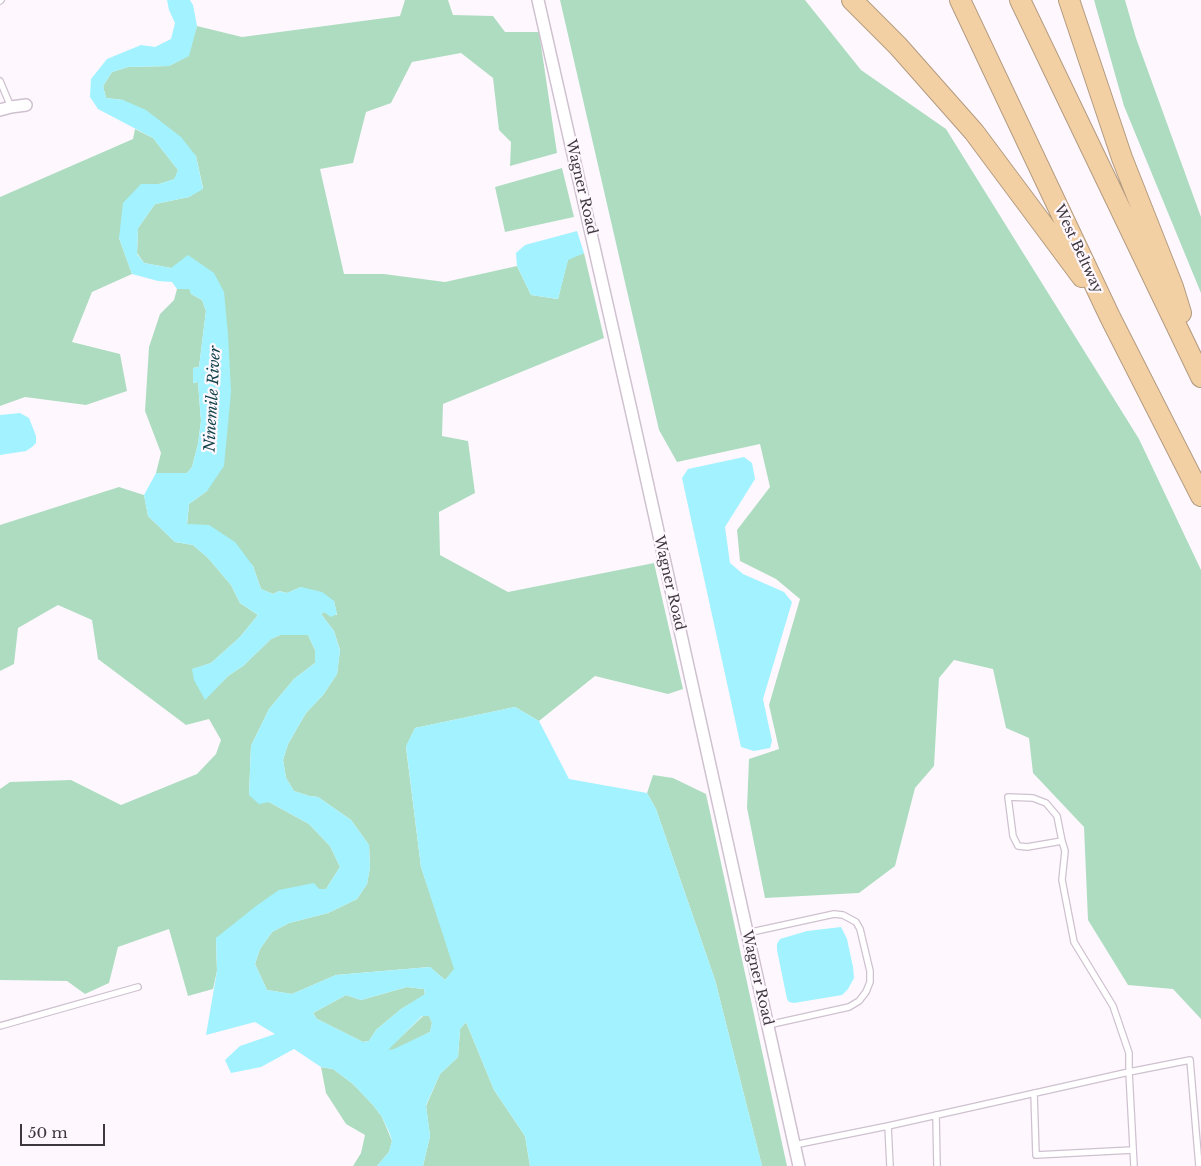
<!DOCTYPE html>
<style>
body{margin:0}
#map{position:relative;width:1201px;height:1166px;overflow:hidden;background:#fef8fe;font-family:"Libre Baskerville",serif}
canvas{display:block}
.scale{position:absolute;left:20px;top:1124px;width:85px;height:22px;box-sizing:border-box;border:2px solid #3d383e;border-top:0;padding-left:6px;font-size:15px;line-height:18px;white-space:nowrap;color:#3d383e;-webkit-text-stroke:4px #fef8fe;paint-order:stroke}
</style>
<div id="map">
<canvas width="1201" height="1166"></canvas>
<div class="scale">50 m</div>
</div>
<script>
const ctx = document.querySelector('canvas').getContext('2d');
ctx.lineJoin = 'round';
function paint(path, color) {
  ctx.fillStyle = color;
  ctx.fill(path, 'evenodd');
}
function shape(rows) {
  const path = new Path2D();
  for (const r of rows) {
    path.moveTo(r[0], r[1]);
    for (let i = 2; i < r.length; i += 2) path.lineTo(r[i], r[i + 1]);
  }
  return path;
}
function trace(path, color, width, dash) {
  ctx.strokeStyle = color;
  ctx.lineWidth = width;
  ctx.lineCap = dash ? 'butt' : 'round';
  ctx.setLineDash(dash || []);
  ctx.stroke(path);
}
function drawText(font, color, halo, rows, align = 'center') {
  ctx.font = font + ' "Libre Baskerville",serif';
  ctx.lineWidth = 4.5;
  ctx.setLineDash([]);
  ctx.textBaseline = 'middle';
  ctx.strokeStyle = halo;
  ctx.fillStyle = color;
  for (const [text, x, y, turn = 0] of rows) {
    ctx.save();
    ctx.translate(x, y);
    ctx.rotate((+turn || 0) * Math.PI / 180);
    ctx.textAlign = isNaN(turn) ? turn : align;
    if (halo) ctx.strokeText(text, 0, 0);
    ctx.fillText(text, 0, 0);
    ctx.restore();
  }
}
paint(shape([
 [405,0,448,0,453,15,493,16,505,32,539,32,557,153,510,166,511,142,499,130,493,78,461,53,412,62,391,103,366,112,353,163,320,169,344,274,384,274,445,282,517,266,531,295,558,299,568,259,584,253,604,338,443,404,442,436,468,441,475,493,439,512,440,555,508,592,654,563,683,689,668,694,595,676,539,721,515,707,415,728,406,747,421,867,455,969,445,980,430,967,336,975,292,994,267,990,255,964,260,949,272,932,289,923,328,913,357,899,367,884,370,867,369,845,351,820,318,797,309,796,294,791,286,778,283,760,288,744,306,713,323,695,337,674,340,650,334,631,321,614,324,612,337,615,334,601,301,587,287,593,279,591,273,594,261,589,253,566,209,525,187,525,189,504,207,491,224,292,171,268,144,263,137,253,138,228,155,204,189,197,203,188,196,156,123,100,106,98,103,86,112,72,128,67,169,66,188,56,197,26,242,37,400,16],
 [560,0,805,0,861,70,946,129,1139,439,1201,570,1201,1019,1173,989,1128,985,1088,920,1084,827,1033,773,1029,738,1006,728,993,669,954,660,939,678,934,766,915,788,895,866,859,893,765,898,747,808,749,759,779,749,769,705,800,599,776,579,740,561,737,530,770,487,760,444,677,462,659,430],
 [1094,0,1125,0,1136,38,1201,217,1201,293,1124,106],
 [135,129,153,138,178,170,175,179,159,184,141,184,119,238,132,274,92,292,72,342,120,354,127,391,86,405,25,397,0,406,0,197,133,139],
 [562,168,574,217,505,232,495,187],
 [177,289,190,289,191,294,202,300,206,311,199,367,193,368,193,383,198,382,201,421,198,444,192,467,187,473,156,473,161,453,145,411,149,347,160,314,174,300],
 [119,487,144,495,148,516,175,542,193,545,208,558,231,585,240,603,258,615,240,637,211,663,193,669,205,699,228,676,243,666,271,639,280,635,308,635,315,650,315,663,294,679,269,709,251,746,249,795,269,802,309,824,330,846,340,867,326,889,319,889,216,938,217,971,213,989,188,996,169,929,118,947,109,983,85,994,67,981,0,980,0,789,10,782,71,780,121,805,197,774,216,754,221,740,209,719,186,725,98,659,92,620,58,605,18,628,14,664,0,671,0,525],
 [653,775,673,778,706,794,787,1166,762,1166,715,980,656,809,647,793],
 [407,987,424,989,425,995,401,1009,376,1030,369,1041,363,1042,317,1019,313,1013,346,995,361,1000],
 [423,1016,429,1016,432,1023,430,1032,394,1050,387,1050],
 [466,1022,494,1090,525,1136,530,1166,423,1166,430,1136,426,1106,440,1074,458,1057,460,1029],
 [321,1067,333,1069,353,1084,373,1105,382,1117,392,1141,389,1152,377,1166,353,1166,361,1153,365,1135,346,1124,326,1093]
]), '#aedcc1');
paint(shape([
 [167,0,190,0,193,5,197,26,189,56,169,66,128,67,112,72,103,86,106,98,123,100,146,110,181,137,196,156,203,189,189,197,155,204,138,228,137,254,144,263,171,268,188,255,214,273,224,292,228,335,231,392,224,466,207,491,189,504,187,524,209,525,235,542,253,566,261,589,273,594,279,591,287,593,301,587,322,592,334,601,337,614,331,617,324,612,321,614,334,631,340,651,337,674,323,695,306,713,288,744,283,760,286,778,294,791,309,796,318,797,351,820,369,845,370,867,367,884,357,899,328,913,289,923,272,932,260,949,255,964,267,990,292,994,336,975,430,967,445,980,454,969,421,867,406,746,415,728,515,707,539,721,569,779,647,793,656,809,715,980,762,1166,530,1166,525,1136,494,1090,466,1022,460,1029,458,1057,440,1074,426,1105,430,1136,423,1166,377,1166,389,1152,392,1141,390,1134,382,1117,373,1105,353,1084,333,1069,321,1067,294,1049,261,1067,231,1073,225,1060,240,1046,275,1034,255,1022,206,1035,217,971,216,938,256,906,279,890,314,883,319,889,326,889,340,867,330,846,309,824,269,802,259,804,249,795,251,746,269,709,294,679,315,663,315,650,308,635,280,635,271,639,243,666,228,676,205,700,194,680,192,669,211,663,240,637,258,615,240,603,231,585,208,558,193,545,175,542,148,516,144,495,156,473,187,473,192,467,198,444,201,421,198,382,193,383,193,368,199,367,206,311,202,300,191,294,189,289,177,289,172,282,158,281,132,274,119,238,123,203,141,184,159,184,174,179,178,170,153,138,98,109,90,97,91,79,107,59,141,45,155,47,171,39,175,23,169,10],
 [407,987,424,989,425,994,401,1009,376,1030,369,1041,363,1042,317,1019,313,1013,346,995,361,1000],
 [422,1016,429,1016,432,1023,430,1032,394,1049,388,1050],
 [577,231,584,253,568,260,558,299,531,295,517,266,516,253,525,245],
 [20,413,29,418,36,436,36,443,32,447,26,451,0,455,0,415],
 [744,457,752,463,755,479,725,527,730,563,743,574,784,592,792,602,763,699,772,741,770,748,754,751,741,747,682,478,688,469],
 [841,927,847,939,853,967,854,978,848,989,842,995,794,1003,789,1002,787,999,777,950,777,944,780,939,807,931]
]), '#a2f2ff');
const service = shape([
 [0,1,1,0],
 [0,81,11,107],
 [747,933,834,914,843,915,856,922,860,929,870,971,870,982,866,992,859,1001,849,1007,768,1025],
 [0,1026,138,987],
 [1034,1093,1036,1155,1133,1150],
 [936,1115,937,1166],
 [888,1126,890,1166],
 [794,1145,888,1126,1129,1072,1129,1053,1113,1006,1074,942,1062,880,1065,851,1062,841,1027,847,1018,846,1013,836,1008,797,1033,798,1046,803,1057,816,1062,841],
 [1134,1166,1129,1072,1190,1060,1199,1166]
]);
const minor = shape([
 [538,0,632,414,799,1166],
 [0,110,11,107,26,105]
]);
const motorway = shape([
 [852,0,898,46,974,132,1082,277],
 [960,0,1110,317,1201,496],
 [1020,0,1201,377],
 [1069,0,1122,158,1173,287,1181,313]
]);
trace(service, '#cfc1d0', 8);
trace(minor, '#cfc1d0', 14);
trace(motorway, '#b39b80', 22);
trace(service, '#fff', 5.5);
trace(minor, '#fff', 11);
trace(motorway, '#f3d0a4', 20);
drawText('14px', '#3d383e', '#fef8fe', [
 ["Wagner Road",581,187,77],
 ["West Beltway",1078,249,65],
 ["Wagner Road",669,583,77],
 ["Wagner Road",757,978,77]
]);
drawText('italic 15px', '#13434a', '#fef8fe', [
 ["Ninemile River",213,399,-87]
]);
</script>
